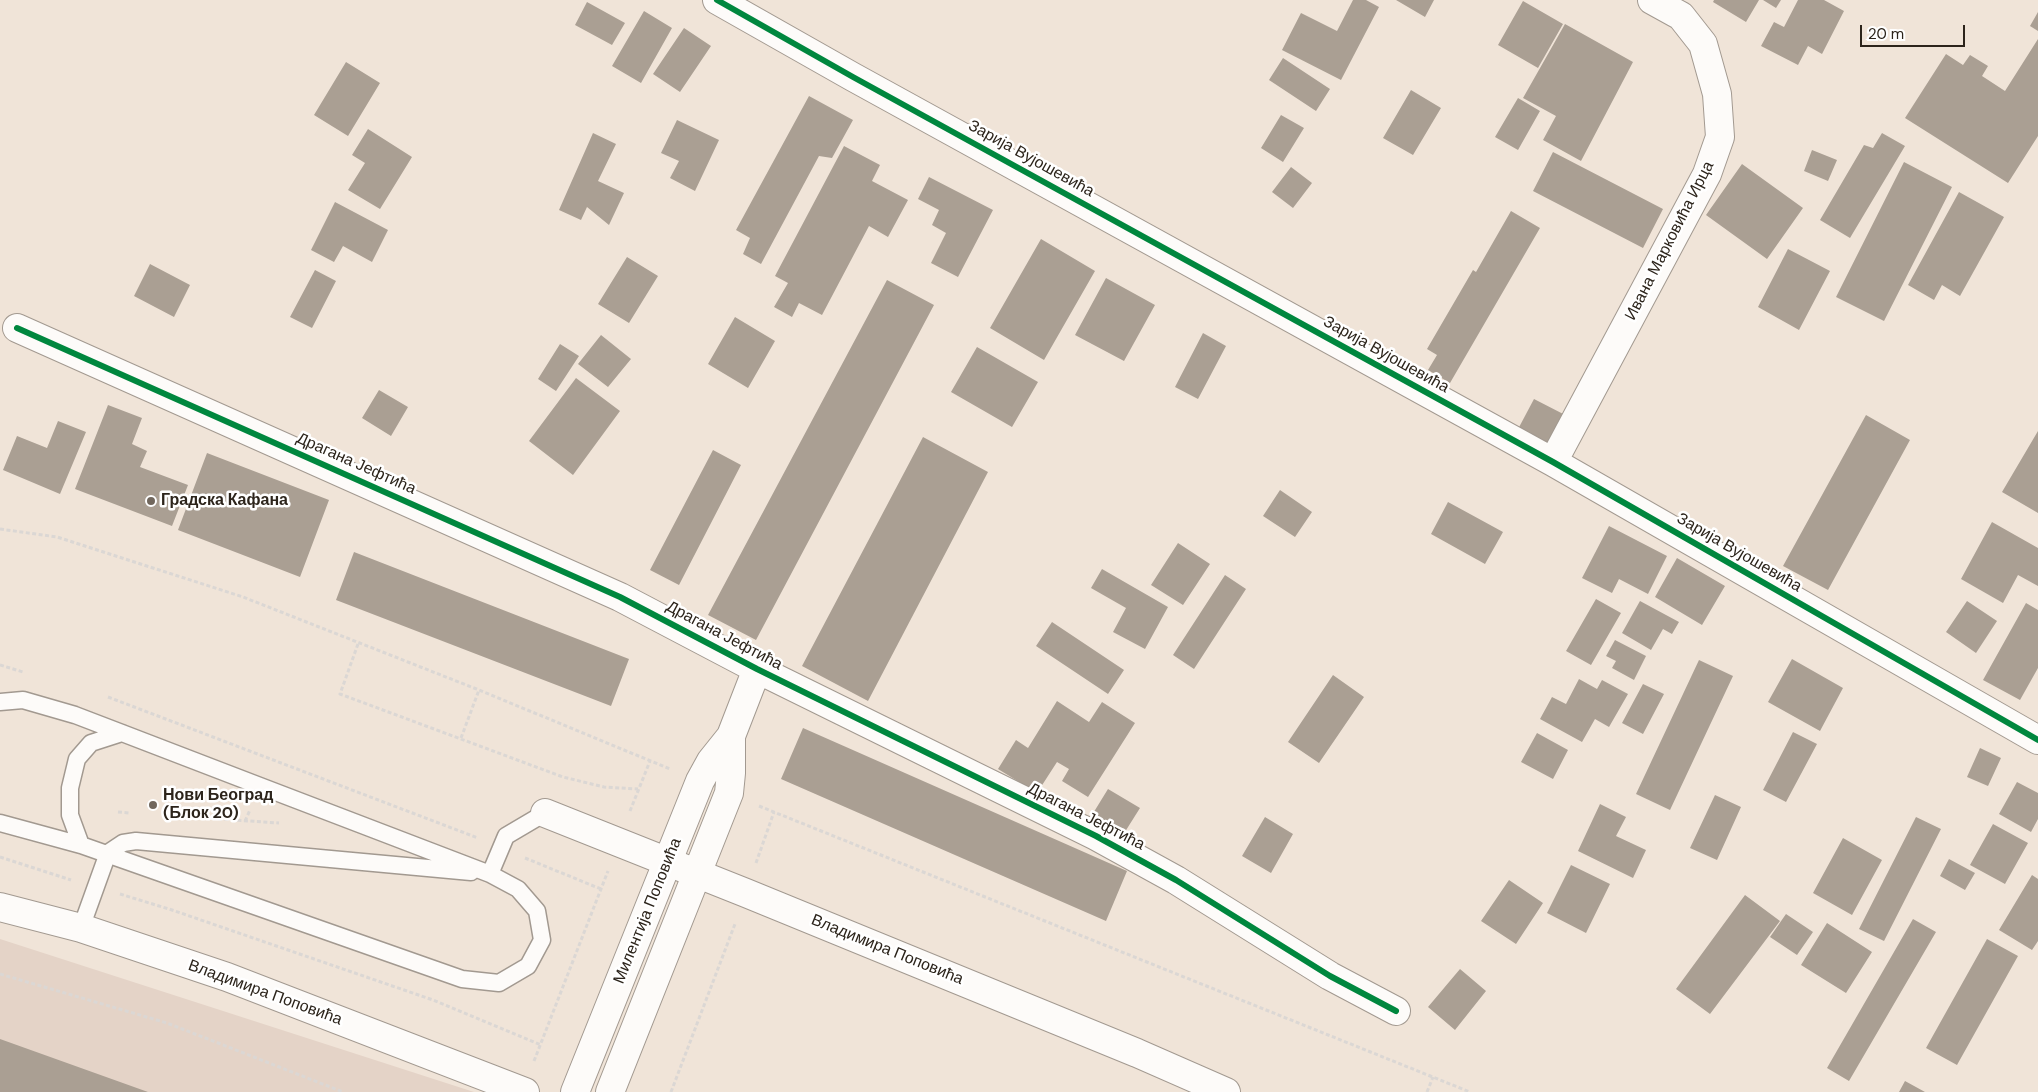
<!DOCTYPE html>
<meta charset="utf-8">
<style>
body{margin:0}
#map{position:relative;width:2038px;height:1092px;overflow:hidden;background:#f0e4d8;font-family:"DM Sans",sans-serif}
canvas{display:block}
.scale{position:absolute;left:1860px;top:25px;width:105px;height:22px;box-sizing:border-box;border:2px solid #2c241b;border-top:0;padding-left:6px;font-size:15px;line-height:18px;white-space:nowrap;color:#2c241b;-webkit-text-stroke:4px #fff;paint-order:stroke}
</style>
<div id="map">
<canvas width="2038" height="1092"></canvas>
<div class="scale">20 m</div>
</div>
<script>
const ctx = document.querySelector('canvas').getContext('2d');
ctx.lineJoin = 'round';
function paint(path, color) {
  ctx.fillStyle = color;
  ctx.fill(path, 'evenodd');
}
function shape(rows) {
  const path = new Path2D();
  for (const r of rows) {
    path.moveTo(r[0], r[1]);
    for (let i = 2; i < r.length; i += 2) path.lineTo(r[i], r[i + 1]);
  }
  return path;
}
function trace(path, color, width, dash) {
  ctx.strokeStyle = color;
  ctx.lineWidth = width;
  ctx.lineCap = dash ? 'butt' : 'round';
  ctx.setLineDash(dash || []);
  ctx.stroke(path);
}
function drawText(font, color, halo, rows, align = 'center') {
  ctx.font = font + ' "DM Sans",sans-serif';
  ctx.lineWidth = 5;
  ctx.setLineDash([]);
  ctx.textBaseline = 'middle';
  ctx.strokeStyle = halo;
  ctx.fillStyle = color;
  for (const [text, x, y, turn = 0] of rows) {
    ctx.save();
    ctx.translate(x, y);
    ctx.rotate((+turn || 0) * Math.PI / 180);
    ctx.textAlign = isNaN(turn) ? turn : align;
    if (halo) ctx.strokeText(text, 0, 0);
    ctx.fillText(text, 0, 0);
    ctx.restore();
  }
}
paint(shape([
 [0,939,474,1092,0,1092]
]), '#e4d3c7');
paint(shape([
 [1353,0,1366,0,1379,7,1341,80,1282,50,1301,13,1337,31],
 [1396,0,1434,0,1425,17],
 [1714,0,1759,0,1746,22,1713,2],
 [1763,0,1781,0,1776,8],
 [1798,0,1824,0,1844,11,1822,54,1808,46,1798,65,1761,46,1774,22,1784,27],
 [1523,1,1563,24,1538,68,1498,45],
 [587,2,625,23,612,45,575,25],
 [644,11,672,28,641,83,612,66],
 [2038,12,2038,31,2030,26],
 [1565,24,1633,62,1581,161,1543,140,1556,116,1523,98],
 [684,28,711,46,680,92,653,74],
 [2038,39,2038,136,2008,183,1905,118,1946,54,1963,65,1970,55,1988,66,1982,76,2005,91],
 [1283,58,1330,89,1316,111,1269,80],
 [346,62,380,83,348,136,314,115],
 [1411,90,1441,108,1413,155,1383,138],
 [809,96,853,120,832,158,819,156,761,264,743,254,750,238,736,230],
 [1518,98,1540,111,1518,150,1495,137],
 [1281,115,1304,128,1283,162,1261,148],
 [677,120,719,140,695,191,670,178,679,161,661,153],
 [368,129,412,157,380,209,348,190,365,163,352,155],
 [593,133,616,144,598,181,624,193,609,225,587,207,581,220,559,210],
 [1882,133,1905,146,1850,238,1820,220,1864,145,1873,148],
 [844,146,880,165,872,181,908,200,888,237,869,226,822,315,799,303,792,317,774,307,788,283,775,276],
 [1812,150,1837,160,1828,181,1804,171],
 [1553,152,1663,209,1643,248,1533,191],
 [1904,162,1952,187,1884,321,1836,297],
 [1742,164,1803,208,1767,259,1706,215],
 [1291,167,1312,183,1293,208,1272,192],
 [929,177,993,210,958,277,931,263,946,233,932,225,939,210,918,199],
 [1959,192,2004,217,1960,296,1942,285,1934,300,1908,285],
 [335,202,388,230,372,262,343,246,334,262,311,250],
 [1511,211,1540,228,1450,383,1428,370,1437,355,1427,349,1473,270,1476,272],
 [1041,239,1095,271,1044,360,990,328],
 [1788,249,1830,271,1799,330,1758,307],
 [627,257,658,276,629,323,598,304],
 [150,264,190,285,174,317,134,296],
 [315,270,336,281,312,328,290,317],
 [1106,278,1155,305,1124,361,1075,335],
 [887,280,934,305,756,640,708,615],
 [735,317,775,341,748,388,708,364],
 [1203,333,1226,346,1198,399,1175,387],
 [601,335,631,359,608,387,578,364],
 [560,344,579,356,556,391,538,379],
 [977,347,1038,382,1012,427,951,392],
 [576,378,620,411,573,475,529,441],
 [379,390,408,407,391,436,362,418],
 [1534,399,1571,418,1554,451,1517,431],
 [108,405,142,418,132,444,147,451,140,467,188,485,172,526,75,489],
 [1866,415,1910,440,1828,590,1783,566],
 [58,421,86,432,60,494,3,470,17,436,47,448],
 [2038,431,2038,513,2002,492],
 [923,437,988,472,868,701,802,666],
 [713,450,741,465,679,585,650,570],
 [207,453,329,500,300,577,178,530],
 [1280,490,1312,512,1295,537,1263,516],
 [1448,502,1503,532,1485,564,1431,534],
 [1992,522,2038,548,2038,586,2018,575,2003,603,1961,579],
 [1609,526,1667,556,1648,594,1619,579,1612,593,1582,578],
 [1178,543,1210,564,1183,605,1151,585],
 [354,552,629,659,611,706,336,600],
 [1677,558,1725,586,1702,625,1655,597],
 [1102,569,1168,607,1145,649,1113,632,1126,608,1091,588],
 [1225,575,1246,589,1194,669,1173,655],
 [1596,599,1621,613,1591,665,1566,651],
 [1640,601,1679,622,1672,634,1663,629,1651,650,1622,633],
 [1967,601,1997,621,1976,653,1946,632],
 [2026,603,2038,610,2038,668,2020,700,1983,680],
 [1052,622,1124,670,1108,694,1036,646],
 [1615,640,1646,656,1634,680,1612,668,1616,661,1606,656],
 [1792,659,1843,688,1820,731,1768,702],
 [1699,660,1733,676,1670,810,1636,794],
 [1333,675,1364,697,1319,763,1288,742],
 [1579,679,1597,689,1602,680,1628,694,1609,727,1595,719,1582,742,1540,719,1552,697,1566,704],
 [1643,684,1664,694,1643,734,1622,723],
 [1057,701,1089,722,1102,702,1135,723,1088,797,1062,781,1069,769,1057,762,1037,793,998,769,1016,740,1028,748],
 [803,728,1127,871,1106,921,781,779],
 [1793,732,1817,744,1786,802,1763,790],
 [1537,733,1568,750,1553,779,1521,762],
 [1980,748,2001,758,1988,786,1967,777],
 [2017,782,2038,793,2038,819,2031,832,1999,814],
 [1108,789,1140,808,1123,835,1092,815],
 [1715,795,1741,807,1717,860,1690,848],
 [1600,804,1626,817,1616,836,1646,850,1633,878,1578,851],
 [1265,817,1293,834,1271,873,1242,856],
 [1916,817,1941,829,1884,941,1859,929],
 [1993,824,2028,843,2005,884,1970,865],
 [1843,838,1882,860,1852,915,1813,893],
 [1949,859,1975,873,1965,890,1940,876],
 [1571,865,1610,884,1586,933,1547,913],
 [2032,875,2038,879,2038,941,2032,950,1999,930],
 [1509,880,1543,903,1516,944,1481,921],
 [1745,895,1780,921,1710,1014,1676,989],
 [1786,914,1813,932,1797,955,1770,937],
 [1913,919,1936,932,1849,1081,1827,1068],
 [1827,923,1872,952,1846,993,1801,965],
 [1987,939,2018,956,1957,1065,1926,1048],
 [1460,969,1486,991,1455,1030,1428,1007],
 [0,1039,148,1092,0,1092],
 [1905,1081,1925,1092,1899,1092]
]), '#aa9f93');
const service = shape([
 [0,702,23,700,75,715,122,733,260,786,490,874,518,889,537,911,542,940,528,966,499,983,462,979,81,845,70,815,70,788,77,759,91,743,122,733],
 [0,823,81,845],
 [490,874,506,836,545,813],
 [81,928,108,853,123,843,136,841,471,872]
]);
const minor = shape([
 [717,0,853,77,1553,462,2038,740],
 [17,328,620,597,757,669,1096,836,1176,880,1330,976,1396,1011],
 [1553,462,1707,174,1720,137,1717,94,1703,44,1681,16,1652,0],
 [575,1092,700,781,711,761,731,736,757,669],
 [610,1092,729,793,731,773,731,736]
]);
const secondary = shape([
 [545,813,746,893,1137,1053,1226,1092],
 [0,907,81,928,227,977,525,1092]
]);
trace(service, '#a29990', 19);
trace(minor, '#a29990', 30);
trace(secondary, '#a29990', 30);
trace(shape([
 [0,529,57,537,243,597,479,690,670,769],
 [358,644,340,694,563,777,604,787,638,789],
 [0,665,23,672],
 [108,697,478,838],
 [461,738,479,690],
 [759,806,1470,1092],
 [630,811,650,761],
 [118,812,129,813],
 [205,818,279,823],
 [245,821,250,810],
 [0,857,71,880],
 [525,858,601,889],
 [756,863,774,812],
 [120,894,172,910,433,1000,541,1045],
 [0,974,167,1023,343,1092],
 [534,1061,608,871],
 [671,1092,735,924],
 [1427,1092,1433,1077]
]), '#dbd7d4', 3, [4, 2.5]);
trace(service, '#fdfbf9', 16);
trace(minor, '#fdfbf9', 28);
trace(secondary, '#fdfbf9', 28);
trace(shape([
 [717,0,853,77,1553,462,2038,740],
 [17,328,620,597,757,669,1096,836,1176,880,1330,976,1396,1011]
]), '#00873e', 6);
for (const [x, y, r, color] of [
 [151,501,5,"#71675d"],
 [153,805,5,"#71675d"]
]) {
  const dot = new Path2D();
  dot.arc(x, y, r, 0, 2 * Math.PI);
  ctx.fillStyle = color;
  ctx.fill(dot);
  trace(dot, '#fff', 2);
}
drawText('16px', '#2c241b', '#fff', [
 ["Зарија Вујошевића",1031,159,29],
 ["Ивана Марковића Ирца",1670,241,-63],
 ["Зарија Вујошевића",1386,355,29],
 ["Драгана Јефтића",356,464,24],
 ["Зарија Вујошевића",1739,553,30],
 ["Драгана Јефтића",724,636,28],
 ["Драгана Јефтића",1086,817,27],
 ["Милентија Поповића",648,911,-68],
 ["Владимира Поповића",887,950,22],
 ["Владимира Поповића",265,993,20]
]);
drawText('bold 16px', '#2c241b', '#fff', [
 ["Градска Кафана",161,501],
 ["Нови Београд",163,796],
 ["(Блок 20)",163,814]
], 'left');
</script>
